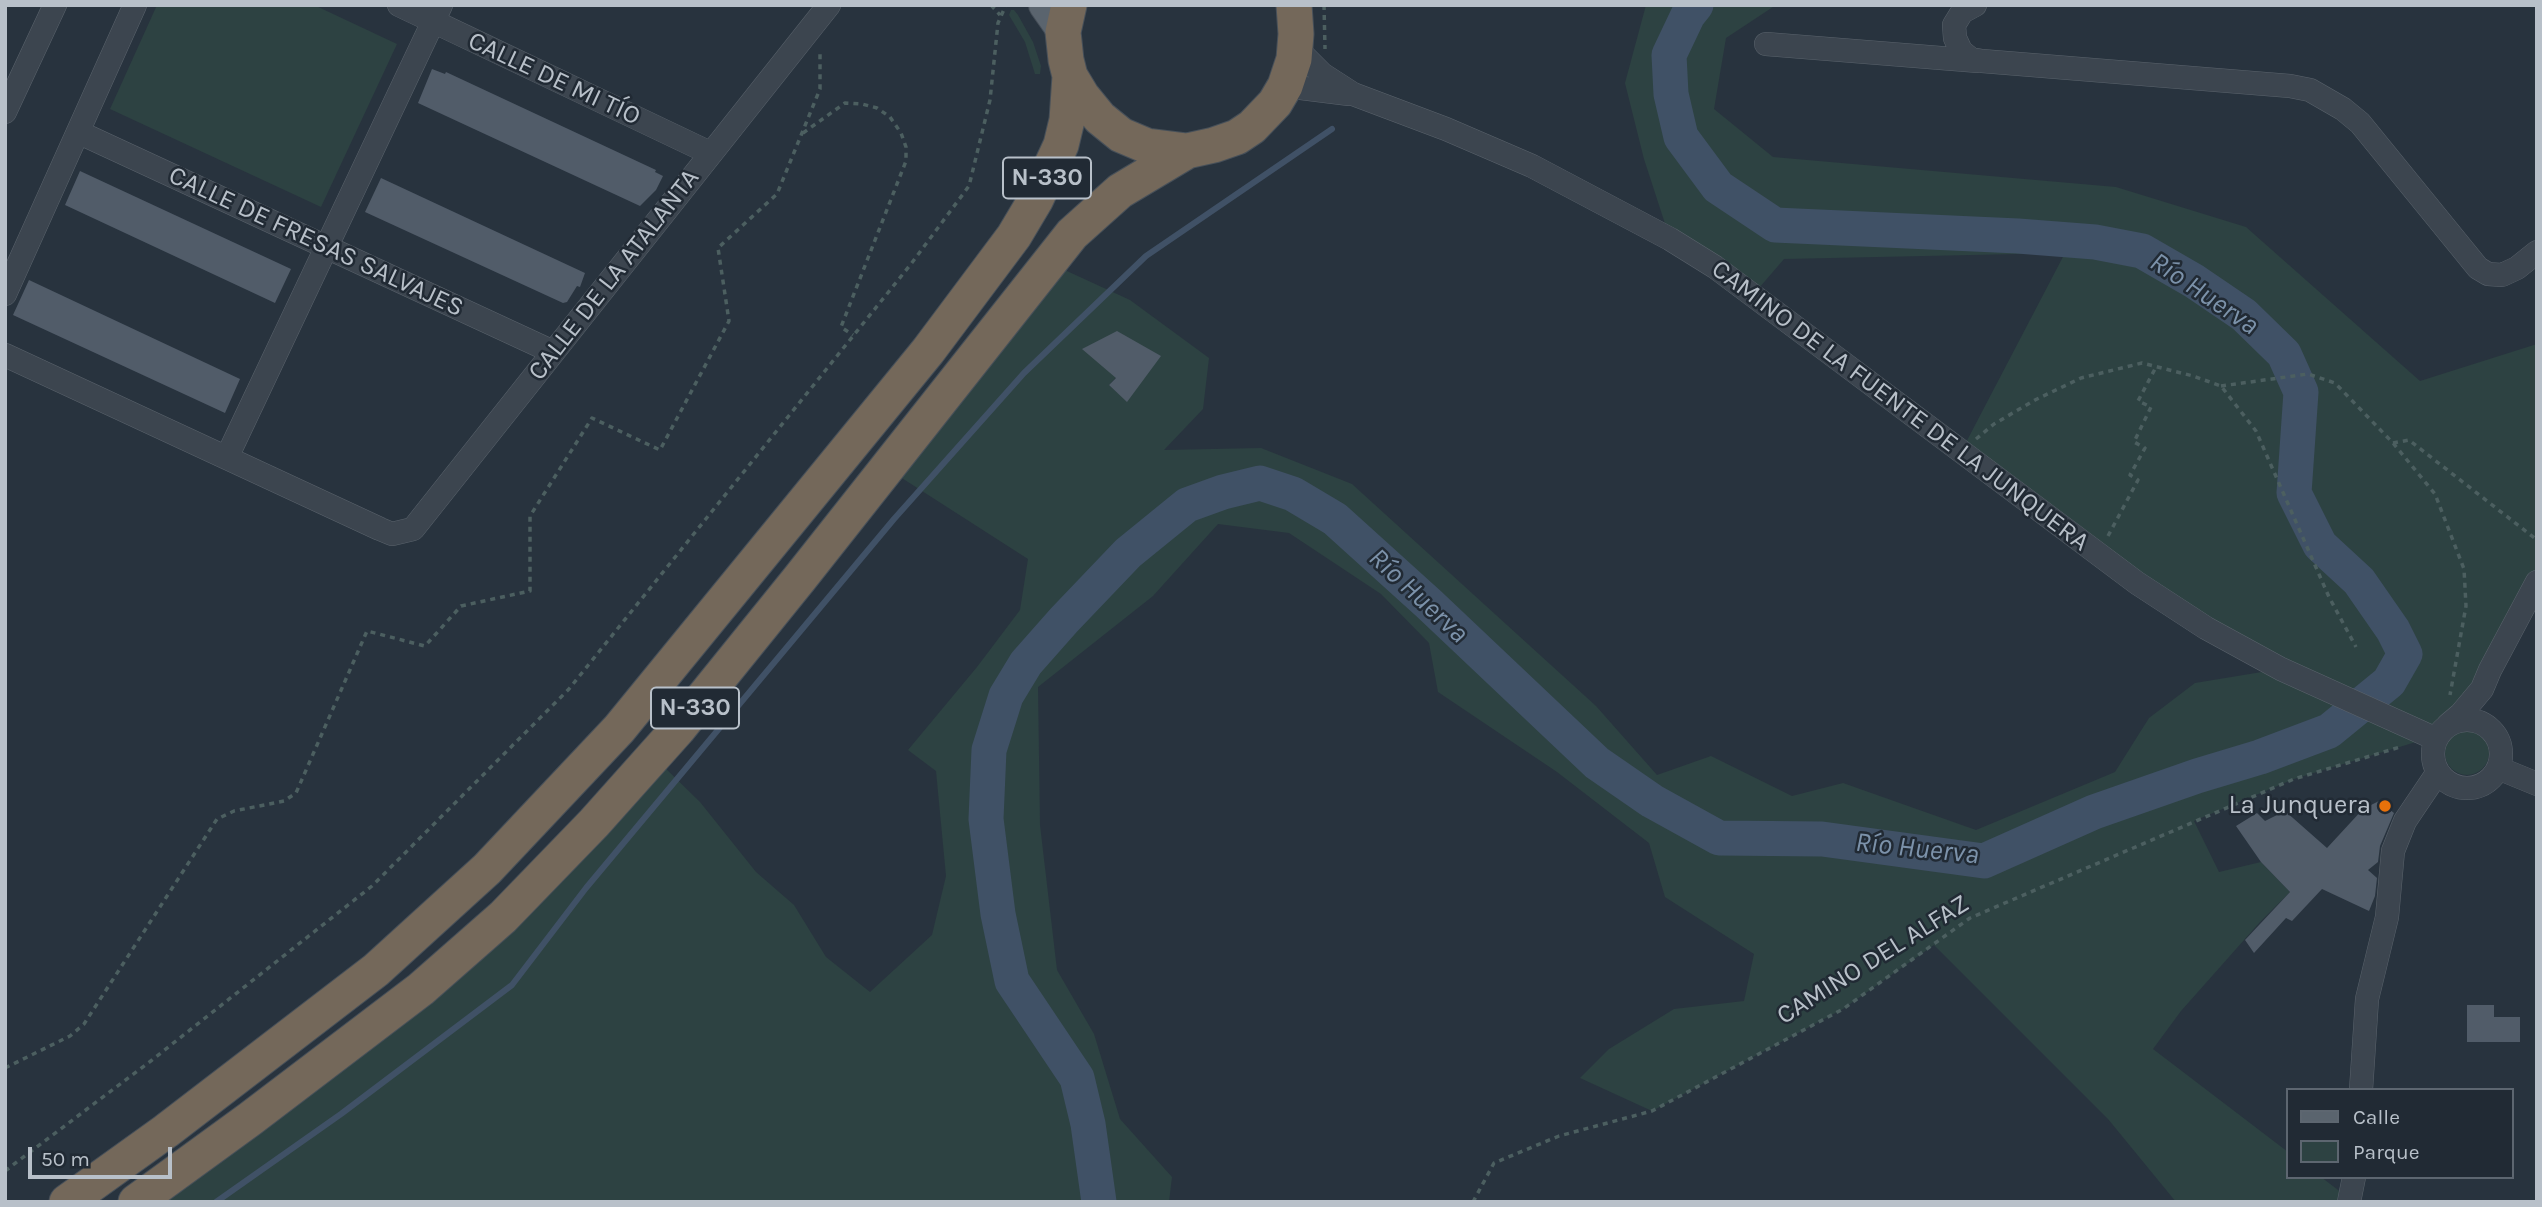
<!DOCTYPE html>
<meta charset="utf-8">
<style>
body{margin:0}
#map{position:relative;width:2542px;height:1207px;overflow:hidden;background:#28333e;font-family:Karla,sans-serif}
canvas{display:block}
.frame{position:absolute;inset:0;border:7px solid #b8c0c9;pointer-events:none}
.legend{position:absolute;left:2286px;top:1088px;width:228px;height:91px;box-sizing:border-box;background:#212a34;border:2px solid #5d6670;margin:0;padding:9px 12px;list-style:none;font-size:21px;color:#b8c0c9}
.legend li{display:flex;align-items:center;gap:14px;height:35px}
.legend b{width:35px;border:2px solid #5d6670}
.scale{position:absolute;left:28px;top:1147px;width:144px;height:32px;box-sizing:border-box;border:4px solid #b8c0c9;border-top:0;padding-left:9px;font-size:21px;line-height:24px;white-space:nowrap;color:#b8c0c9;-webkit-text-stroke:5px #212a34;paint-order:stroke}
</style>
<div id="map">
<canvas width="2542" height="1207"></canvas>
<div class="frame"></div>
<ul class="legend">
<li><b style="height:9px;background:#5a646e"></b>Calle</li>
<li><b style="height:19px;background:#2d4242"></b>Parque</li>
</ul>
<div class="scale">50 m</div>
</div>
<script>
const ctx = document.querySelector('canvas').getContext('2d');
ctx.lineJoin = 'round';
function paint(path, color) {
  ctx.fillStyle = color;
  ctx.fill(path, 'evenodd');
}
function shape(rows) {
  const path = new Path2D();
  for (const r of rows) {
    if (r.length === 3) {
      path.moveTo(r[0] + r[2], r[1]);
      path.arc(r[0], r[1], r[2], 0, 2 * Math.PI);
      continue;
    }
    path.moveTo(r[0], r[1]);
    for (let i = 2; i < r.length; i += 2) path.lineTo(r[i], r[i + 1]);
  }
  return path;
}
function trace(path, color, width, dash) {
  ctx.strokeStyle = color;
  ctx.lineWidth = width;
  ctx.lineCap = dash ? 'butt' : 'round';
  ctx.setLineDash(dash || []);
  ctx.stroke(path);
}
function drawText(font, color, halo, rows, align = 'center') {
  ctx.font = font + ' Karla,sans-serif';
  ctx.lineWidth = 5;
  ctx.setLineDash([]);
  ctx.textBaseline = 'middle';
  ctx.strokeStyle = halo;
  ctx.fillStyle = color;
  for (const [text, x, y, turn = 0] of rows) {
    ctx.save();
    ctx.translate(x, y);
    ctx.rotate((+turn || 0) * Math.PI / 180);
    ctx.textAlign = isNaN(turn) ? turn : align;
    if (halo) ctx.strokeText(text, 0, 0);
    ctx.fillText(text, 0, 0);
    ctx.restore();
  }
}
paint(shape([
 [157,5,314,5,397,44,321,207,110,109],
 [1646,5,1776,5,1726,38,1714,109,1773,157,2116,187,2246,227,2420,381,2537,344,2537,582,2475,699,2416,742,2294,779,2194,821,2219,872,2261,862,2290,892,2260,922,2181,1011,2153,1049,2288,1152,2288,1177,2321,1177,2350,1199,2349,1202,2176,1202,2108,1119,1934,945,1843,1009,1652,1111,1580,1078,1609,1049,1674,1009,1744,1001,1754,954,1665,897,1649,843,1557,772,1438,692,1429,643,1381,594,1289,533,1218,524,1153,596,1038,687,1040,825,1057,970,1094,1034,1120,1119,1172,1177,1169,1202,151,1202,659,762,700,802,756,872,794,905,826,957,870,992,932,935,946,876,936,771,908,750,977,667,1020,610,1028,559,894,473,1056,266,1130,300,1209,358,1203,409,1164,450,1261,448,1352,484,1596,706,1657,775,1711,756,1792,796,1843,783,1976,830,2115,772,2149,718,2195,683,2280,669,1961,452,2065,253,1784,259,1753,295,1670,239,1644,159,1625,83],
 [1129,363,1127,401,1109,385],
 [1011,10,1014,10,1018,15,1033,42,1041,66,1040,74,1035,74,1025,42,1009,15],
 [2467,753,22]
]), '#2d4242');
trace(shape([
 [216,1202,341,1114,512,985,586,888,894,519,1024,373,1146,256,1332,129]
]), '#405166', 6);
trace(shape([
 [1099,1202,1088,1124,1077,1078,1012,981,998,914,986,819,989,750,1006,696,1026,663,1064,620,1128,553,1187,505,1223,492,1260,483,1293,494,1335,519,1429,604,1597,763,1652,801,1719,838,1822,839,1984,861,2094,812,2197,776,2260,757,2329,731,2389,682,2405,654,2393,630,2359,581,2320,545,2294,493,2301,392,2284,354,2244,315,2194,281,2142,251,2095,242,2018,236,1775,225,1718,187,1681,137,1671,94,1669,55,1688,15,1696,5]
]), '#405166', 35);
paint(shape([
 [432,69,445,74,446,72,656,170,655,172,663,176,656,190,640,206,418,103],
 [80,171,291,269,275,303,65,205],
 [381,178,585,273,580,287,577,286,567,302,563,303,365,212],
 [29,280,240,379,225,413,13,315],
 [1117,331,1161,356,1127,402,1109,385,1116,378,1082,349],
 [2379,801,2394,813,2380,846,2378,862,2368,870,2377,878,2375,896,2369,911,2322,889,2292,921,2286,918,2254,953,2245,940,2290,892,2261,862,2236,826,2257,813,2265,821,2285,811,2327,848,2363,809],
 [2467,1005,2494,1005,2494,1017,2520,1017,2520,1042,2467,1042]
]), '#515c69');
const minor = shape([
 [399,5,710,153],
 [1975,5,1962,12,1954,25,1955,38,1961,51,1971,59,1982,61,2290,86,2310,90,2343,109,2360,123,2478,268,2488,274,2502,275,2517,268,2537,252],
 [1766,44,1978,61],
 [1296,48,1322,74,1353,94,1446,129,1532,166,1670,239,1715,267,2137,583,2206,628,2281,669,2436,739],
 [1285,86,1349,94],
 [5,112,55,5],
 [78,132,553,352],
 [5,294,135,5],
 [5,355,380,529,392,534,413,529,829,5],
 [227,457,441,5],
 [2467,754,34],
 [2448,725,2461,714,2482,689,2490,670,2537,582],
 [2498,768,2537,784],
 [2361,1090,2367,999,2387,917,2393,851,2405,821,2438,772],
 [2349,1202,2354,1177]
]);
const major = shape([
 [1044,5,1063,32]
]);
const highway = shape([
 [1069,5,1063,32,1066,60,1070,76,1082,96,1100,118,1121,135,1147,146,1187,151,1214,145,1237,137,1252,127,1275,103,1285,86,1294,59,1296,34,1294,5],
 [67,1202,166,1131,376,970,487,869,619,729,928,351,1014,236,1036,199,1061,145,1067,120,1070,76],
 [136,1202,250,1119,421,989,503,917,594,823,678,729,800,578,1072,234,1120,191,1187,151]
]);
trace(minor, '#5a636c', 24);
trace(major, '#454e58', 32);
trace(highway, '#475059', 37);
trace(shape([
 [991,5,1000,15],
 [1324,5,1325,49],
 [803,133,845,103,862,104,877,108,890,117,901,133,906,147,906,161,841,327,853,335],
 [2221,386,2308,374,2335,383,2393,443,2435,494,2464,569,2466,606,2450,695],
 [1976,439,1994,424,2035,400,2081,378,2142,363,2193,376,2221,386,2256,431,2329,597,2356,647],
 [2393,443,2409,440,2537,540],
 [2108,536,2138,480,2130,475,2145,448,2134,442,2151,407,2138,401,2156,367],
 [5,1068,70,1036,84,1024,217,819,234,811,284,801,296,793,367,631,425,646,461,606,530,591,530,516,592,418,660,450,729,321,718,248,777,194,820,89,820,51],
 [5,1171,152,1060,372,886,569,689,911,264,969,186,990,100,998,23,1006,5],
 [1473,1202,1494,1163,1559,1136,1652,1111,1843,1009,1970,918,2294,779,2400,747]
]), '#4c5f60', 3.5, [5, 5]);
trace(minor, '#3c454f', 23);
trace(major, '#5a646e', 30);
trace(highway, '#74685a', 35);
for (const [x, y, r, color] of [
 [2385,806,7,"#e8710a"]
]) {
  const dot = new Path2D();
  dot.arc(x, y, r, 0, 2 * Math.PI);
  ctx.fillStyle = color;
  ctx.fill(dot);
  trace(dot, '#212a34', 2.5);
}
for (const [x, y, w] of [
 [1047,178,88],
 [695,708,88]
]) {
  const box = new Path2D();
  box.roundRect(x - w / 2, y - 20.5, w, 41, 5);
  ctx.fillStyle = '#212a34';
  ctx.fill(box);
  trace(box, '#b8c0c9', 2);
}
drawText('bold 24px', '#b8c0c9', null, [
 ["N-330",1047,178],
 ["N-330",695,708]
]);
drawText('26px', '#b8c0c9', '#212a34', [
 ["CALLE DE MI TÍO",554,79,25],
 ["CALLE DE FRESAS SALVAJES",316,242,25],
 ["CALLE DE LA ATALANTA",614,275,-52],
 ["CAMINO DE LA FUENTE DE LA JUNQUERA",1900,406,37],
 ["CAMINO DEL ALFAZ",1873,960,-32]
]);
drawText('26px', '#b8c0c9', '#212a34', [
 ["La Junquera",2371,806]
], 'right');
drawText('italic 28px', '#7c92aa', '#212a34', [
 ["Río Huerva",2204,294,34],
 ["Río Huerva",1418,596,43],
 ["Río Huerva",1917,849,6]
]);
</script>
